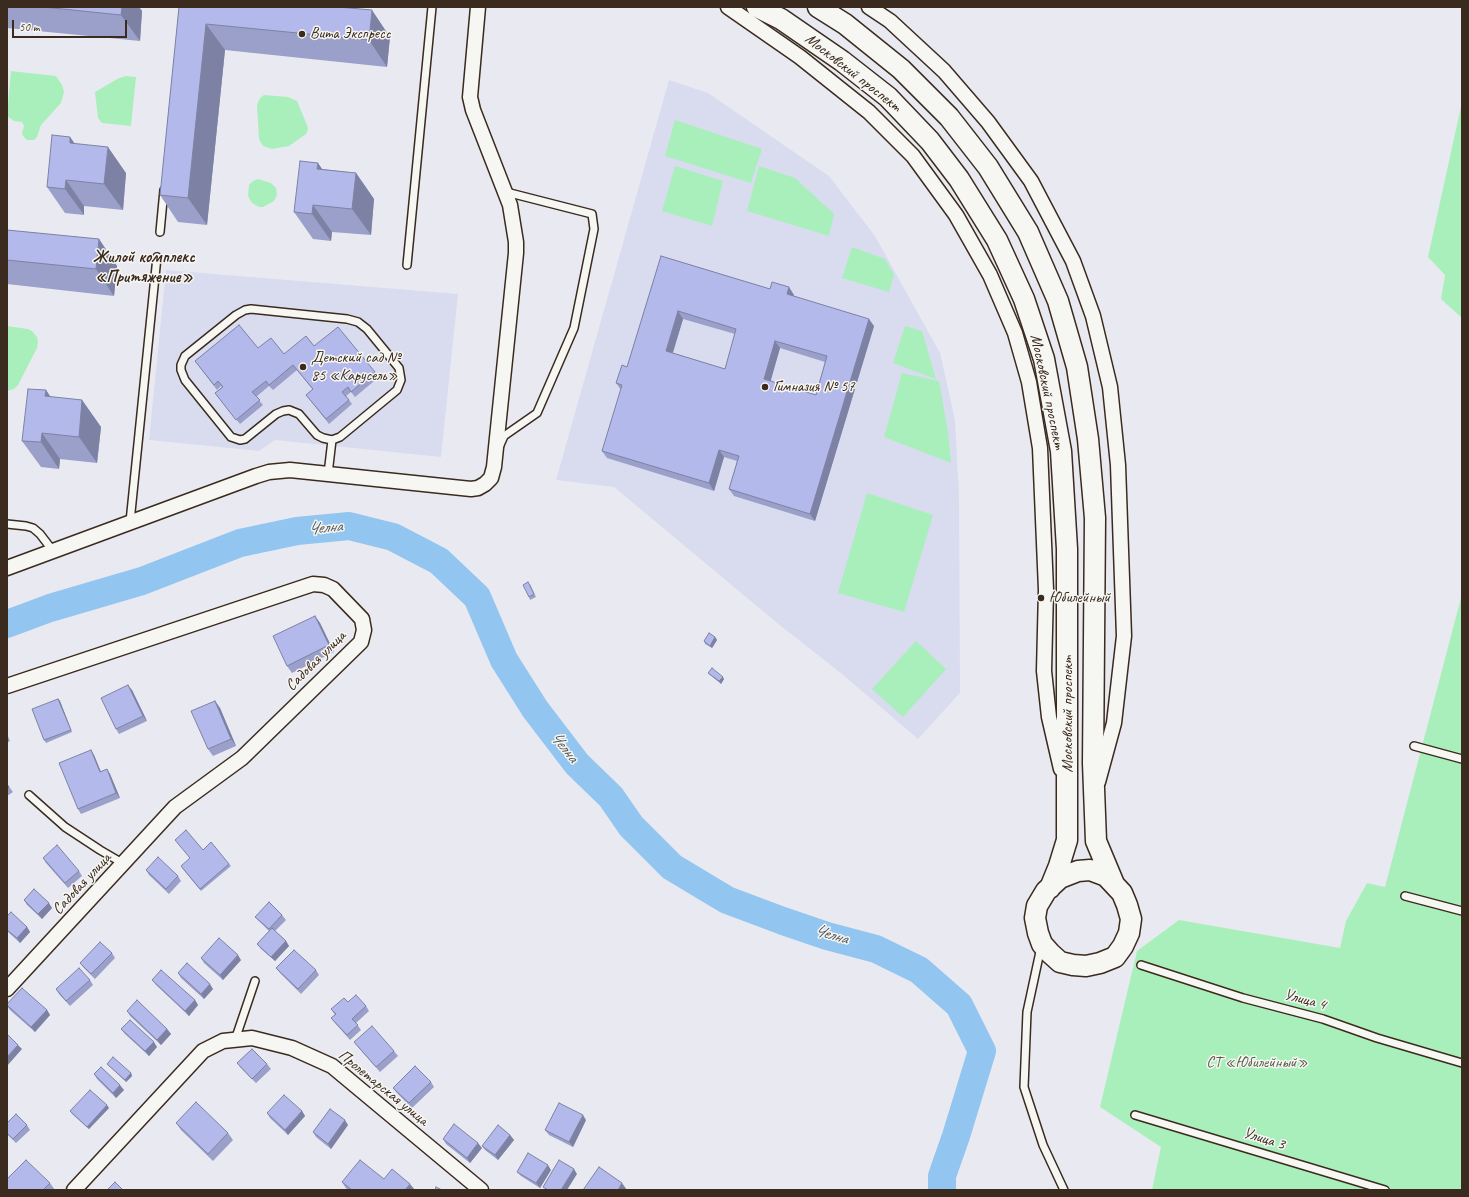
<!DOCTYPE html>
<meta charset="utf-8">
<style>
body{margin:0}
#map{position:relative;width:1469px;height:1197px;overflow:hidden;background:#e9eaf1;font-family:Caveat,sans-serif}
canvas{display:block}
.frame{position:absolute;inset:0;border:8px solid #3b2a1e;pointer-events:none}
.scale{position:absolute;left:12px;top:20px;width:115px;height:18px;box-sizing:border-box;border:2px solid #3b2a1e;border-top:0;padding-left:5px;font-size:12px;line-height:14px;white-space:nowrap;color:#3b2a1e;-webkit-text-stroke:3px #f6f6f2;paint-order:stroke}
</style>
<div id="map">
<canvas width="1469" height="1197"></canvas>
<div class="frame"></div>
<div class="scale">50 m</div>
</div>
<script>
const ctx = document.querySelector('canvas').getContext('2d');
ctx.lineJoin = 'round';
function paint(path, color) {
  ctx.fillStyle = color;
  ctx.fill(path, 'evenodd');
}
function shape(rows) {
  const path = new Path2D();
  for (const r of rows) {
    path.moveTo(r[0], r[1]);
    for (let i = 2; i < r.length; i += 2) path.lineTo(r[i], r[i + 1]);
  }
  return path;
}
function trace(path, color, width, dash) {
  ctx.strokeStyle = color;
  ctx.lineWidth = width;
  ctx.lineCap = dash ? 'butt' : 'round';
  ctx.setLineDash(dash || []);
  ctx.stroke(path);
}
function drawText(font, color, halo, rows, align = 'center') {
  ctx.font = font + ' Caveat,sans-serif';
  ctx.lineWidth = 3;
  ctx.setLineDash([]);
  ctx.textBaseline = 'middle';
  ctx.strokeStyle = halo;
  ctx.fillStyle = color;
  for (const [text, x, y, turn = 0] of rows) {
    ctx.save();
    ctx.translate(x, y);
    ctx.rotate((+turn || 0) * Math.PI / 180);
    ctx.textAlign = isNaN(turn) ? turn : align;
    if (halo) ctx.strokeText(text, 0, 0);
    ctx.fillText(text, 0, 0);
    ctx.restore();
  }
}
paint(shape([
 [669,80,708,93,829,176,875,236,940,353,955,420,959,495,960,693,918,739,842,674,777,623,614,487,556,480],
 [166,270,458,294,441,457,275,440,259,451,149,440]
]), '#d9dcef');
paint(shape([
 [11,71,56,76,62,85,64,92,61,103,41,125,37,137,34,140,27,140,23,136,22,133,24,126,22,122,14,121,7,116],
 [126,76,136,77,131,126,102,123,98,118,95,92,119,78],
 [264,95,288,97,297,101,307,125,308,129,306,134,289,146,272,149,263,146,259,139,257,105,260,98],
 [1462,102,1462,318,1441,299,1445,275,1428,257],
 [675,120,762,149,751,183,665,156],
 [675,166,723,181,712,226,662,211],
 [759,166,795,178,834,214,829,236,747,211],
 [258,179,271,183,276,188,277,195,274,201,263,207,259,207,252,203,248,196,249,185,253,181],
 [852,247,885,259,894,275,889,292,842,278],
 [7,326,28,329,32,331,37,337,38,342,37,348,18,385,14,389,7,391],
 [905,326,922,331,936,379,893,363],
 [902,373,939,381,948,432,951,463,884,437],
 [867,493,933,515,904,612,838,593],
 [1462,594,1462,1190,1152,1190,1161,1147,1100,1107,1137,951,1179,920,1340,948,1346,921,1367,883,1385,887],
 [916,641,946,669,903,717,872,689]
]), '#a9efbb');
trace(shape([
 [7,624,50,608,142,581,240,543,297,531,349,526,393,537,439,561,477,597,504,660,535,709,577,764,611,797,631,826,672,867,727,900,783,921,827,936,876,949,919,970,959,1005,982,1051,956,1136,942,1176,942,1190]
]), '#92c5ef', 28);
const service = shape([
 [160,232,164,190],
 [407,265,432,7],
 [500,445,504,436,537,413,574,328,594,229,592,214,506,192],
 [328,474,332,440,340,437,397,390,401,380,399,368,367,329,358,322,347,319,251,309,245,310,236,315,185,356,181,365,181,370,185,380,231,437,240,440,245,439,276,414,283,411,289,410,299,414,317,435,323,438,332,440],
 [130,522,157,257],
 [7,524,26,526,33,528,40,534,53,551],
 [1414,746,1462,759],
 [29,795,65,827,100,850,124,864],
 [1405,896,1462,911],
 [1041,947,1027,1012,1024,1087,1043,1145,1064,1190],
 [1141,965,1243,998,1323,1019,1377,1038,1462,1063],
 [235,1040,255,981],
 [1135,1115,1385,1190]
]);
const minor = shape([
 [728,7,800,57,869,112,913,156,956,215,990,275,1015,333,1029,382,1040,448,1046,590,1044,671,1049,717,1061,769],
 [869,7,890,21,944,71,988,122,1031,181,1073,261,1093,316,1110,387,1118,465,1124,636,1114,723,1098,782],
 [7,568,256,476,269,472,290,470,471,489,478,488,485,484,491,478,494,467,516,253,516,242,510,205,473,110,470,97,478,7],
 [7,686,313,584,324,585,333,589,362,619,364,630,361,642,242,758,175,807,7,989],
 [74,1190,203,1051,223,1041,252,1038,292,1048,332,1066,481,1190]
]);
const secondary = shape([
 [757,7,781,19,842,61,888,97,930,141,959,179,997,240,1024,299,1044,359,1061,451,1067,549,1067,840,1059,866,1050,888],
 [818,7,845,24,901,69,949,117,988,167,1028,232,1058,301,1077,367,1088,439,1095,518,1093,763,1096,841,1114,884],
 [1090,870,1106,876,1122,893,1127,905,1131,919,1129,933,1123,946,1115,957,1100,963,1086,966,1073,965,1060,962,1050,953,1042,944,1038,933,1035,918,1037,906,1046,891,1060,878,1078,871,1090,870]
]);
trace(service, '#3b2a1e', 10);
trace(minor, '#3b2a1e', 17);
trace(secondary, '#3b2a1e', 23);
trace(service, '#f6f6f2', 7);
trace(minor, '#f6f6f2', 14);
trace(secondary, '#f6f6f2', 20);
paint(shape([
 [7,7,139,7,142,11,140,41,7,28],
 [179,7,390,37,387,67,225,50,207,225,178,222,160,195],
 [70,137,75,144,126,173,123,210,84,206,84,215,65,213,47,187],
 [322,169,356,173,374,199,371,235,332,232,331,241,313,239,294,212],
 [7,230,99,239,117,266,114,296,7,284],
 [661,256,770,289,794,295,794,296,874,326,815,521,734,496,729,489,737,461,724,457,714,491,607,458,602,451,621,390,616,383,627,367],
 [683,319,735,334,725,369,673,353],
 [780,348,825,362,816,395,770,381],
 [314,346,375,372,379,377,355,397,351,392,346,396,352,404,329,424,306,395,313,390,297,370,273,390,269,386,256,397,263,405,240,424,215,393,222,387,221,386,217,390,195,361,258,348,284,354],
 [46,390,50,397,82,400,101,427,97,463,60,459,59,469,41,467,22,441],
 [530,584,536,597,530,600,529,597],
 [315,616,320,623,334,652,292,673,287,666],
 [715,637,717,640,712,648,705,644,704,641],
 [708,673,724,679,721,684,710,675],
 [132,690,147,721,119,734,116,729],
 [58,699,60,701,72,732,46,743,44,740],
 [215,701,220,708,236,746,213,756,208,749],
 [7,734,10,741,7,743],
 [91,750,94,755,101,772,107,769,110,774,120,798,81,814,78,809],
 [7,784,13,792,7,796],
 [203,850,229,864,231,866,201,891,182,868],
 [43,858,79,871,82,876,68,888,46,863],
 [146,870,178,876,181,881,169,894,149,875],
 [24,900,52,908,42,919,27,905],
 [282,915,286,920,275,931,286,941,289,946,275,961,261,949,257,944,269,931,255,917],
 [7,916,27,927,30,932,20,943,7,931],
 [112,953,115,958,95,979,83,967,80,963],
 [201,958,241,960,223,980,204,963],
 [276,968,316,970,319,975,301,994,280,973],
 [178,973,213,989,204,999,181,978],
 [90,980,93,985,70,1006,59,994,56,989],
 [152,980,195,1000,198,1005,189,1016,156,985],
 [348,1002,366,1006,369,1011,356,1023,361,1030,350,1040,335,1023,331,1018,335,1015,331,1009],
 [7,1006,47,1010,50,1015,35,1032,10,1010],
 [127,1011,167,1029,171,1034,161,1045,130,1016],
 [121,1029,157,1047,149,1056,125,1034],
 [354,1042,394,1051,398,1056,380,1072,358,1047],
 [237,1063,267,1064,271,1069,256,1083,241,1068],
 [107,1064,131,1073,132,1076,126,1082,109,1066],
 [94,1074,124,1090,116,1098,97,1079],
 [431,1082,434,1087,412,1108,397,1093,393,1088],
 [109,1108,89,1129,72,1114,70,1111],
 [302,1111,305,1116,288,1135,270,1118,267,1113],
 [586,1120,573,1147,549,1135,545,1130],
 [7,1123,27,1125,30,1130,16,1143,7,1134],
 [176,1123,228,1133,233,1140,213,1161,181,1130],
 [348,1125,331,1149,316,1137,313,1132],
 [510,1135,514,1140,498,1160,485,1150,482,1146],
 [443,1139,482,1148,470,1163,446,1144],
 [551,1170,540,1188,521,1176,517,1172],
 [384,1179,415,1190,347,1190,342,1182],
 [50,1183,55,1190,7,1190]
]), '#9aa0ca');
paint(shape([
 [122,7,139,7,142,11,140,41,121,15],
 [372,10,390,37,387,67,369,40],
 [206,24,225,50,207,225,188,198],
 [70,137,89,164,70,143],
 [108,147,126,173,123,210,104,184],
 [318,163,336,189,317,169],
 [356,173,374,199,371,235,352,209],
 [66,180,84,206,84,215,65,189],
 [313,205,332,232,331,241,312,214],
 [99,239,117,266,114,296,96,269],
 [789,287,794,295,792,301,787,294],
 [678,311,683,319,671,358,666,351],
 [869,319,874,326,815,521,810,514],
 [775,341,780,348,769,387,764,379],
 [46,390,64,417,45,396],
 [82,400,101,427,97,463,79,437],
 [42,433,60,459,59,469,41,442],
 [719,450,724,457,714,491,709,483],
 [315,616,320,623,334,652,329,645],
 [715,637,717,640,712,648,710,646],
 [723,677,724,679,721,684,719,681],
 [128,685,132,690,147,721,143,716],
 [58,699,60,701,72,732,71,730],
 [215,701,220,708,236,746,231,739],
 [91,750,94,755,103,777,100,772],
 [107,769,110,774,120,798,116,793],
 [49,903,52,908,42,919,38,914],
 [27,927,30,932,20,943,17,938],
 [286,941,289,946,275,961,271,957],
 [238,955,241,960,223,980,220,975],
 [210,984,213,989,204,999,201,994],
 [195,1000,198,1005,189,1016,185,1011],
 [47,1010,50,1015,35,1032,31,1027],
 [167,1029,171,1034,161,1045,157,1040],
 [154,1042,157,1047,149,1056,145,1051],
 [18,1045,22,1049,7,1066,7,1057],
 [131,1073,132,1076,126,1082,125,1080],
 [120,1085,124,1090,116,1098,113,1093],
 [107,1105,109,1108,89,1129,87,1127],
 [302,1111,305,1116,288,1135,285,1130],
 [583,1115,586,1120,573,1147,569,1142],
 [345,1120,348,1125,331,1149,328,1144],
 [510,1135,514,1140,498,1160,495,1155],
 [478,1143,482,1148,470,1163,467,1158],
 [548,1165,551,1170,540,1188,536,1183],
 [574,1169,577,1174,567,1190,561,1190],
 [622,1183,627,1190,618,1190],
 [410,1184,415,1190,405,1190]
]), '#7d82a4');
const building = shape([
 [43,7,122,7,121,15,43,7],
 [179,7,338,7,372,10,369,40,206,24,188,198,160,195,179,7],
 [52,135,70,137,70,143,108,147,104,184,66,180,65,189,47,187,52,135],
 [300,161,318,163,317,169,356,173,352,209,313,205,312,214,294,212,300,161],
 [7,230,99,239,96,269,7,260,7,230],
 [661,256,770,289,772,282,789,287,787,294,869,319,810,514,729,489,739,456,719,450,709,483,602,451,622,385,616,383,622,365,627,367,661,256],
 [678,311,736,329,725,369,666,351,678,311],
 [775,341,827,356,816,395,764,379,775,341],
 [239,325,258,348,271,338,284,354,306,336,314,346,338,327,375,372,351,392,348,387,342,392,349,400,326,419,306,395,313,389,293,365,269,385,266,381,252,392,260,400,236,420,215,393,223,387,218,381,214,385,195,361,239,325],
 [28,389,46,390,45,396,82,400,79,437,42,433,41,442,22,441,28,389],
 [528,582,534,594,529,597,523,585,528,582],
 [315,616,329,645,287,666,273,636,315,616],
 [709,633,715,637,710,646,704,641,709,633],
 [712,668,723,677,719,681,708,673,712,668],
 [128,685,143,716,116,729,101,698,128,685],
 [58,699,71,730,44,740,32,709,58,699],
 [215,701,231,739,208,749,191,711,215,701],
 [91,750,100,772,107,769,116,793,78,809,59,763,91,750],
 [7,784,9,787,7,789,7,784],
 [186,830,203,850,211,842,229,864,200,889,181,866,190,858,175,840,186,830],
 [57,845,79,871,65,883,43,858,57,845],
 [158,857,178,876,166,889,146,870,158,857],
 [34,889,49,903,38,914,24,900,34,889],
 [269,902,282,915,269,929,255,917,269,902],
 [11,912,27,927,17,938,7,930,7,916,11,912],
 [272,928,286,941,271,957,257,944,272,928],
 [219,938,238,955,220,975,201,958,219,938],
 [100,942,112,953,91,974,80,963,100,942],
 [294,950,316,970,298,989,276,968,294,950],
 [187,963,210,984,201,994,178,973,187,963],
 [79,968,90,980,66,1001,56,989,79,968],
 [161,970,195,1000,185,1011,152,980,161,970],
 [22,988,47,1010,31,1027,7,1005,7,1004,22,988],
 [356,995,366,1006,352,1019,358,1025,347,1035,331,1018,336,1014,331,1009,344,998,348,1002,356,995],
 [137,1000,167,1029,157,1040,127,1011,137,1000],
 [130,1020,154,1042,145,1051,121,1029,130,1020],
 [372,1026,394,1051,376,1067,354,1042,372,1026],
 [7,1034,18,1045,7,1057,7,1034],
 [252,1049,267,1064,252,1079,237,1063,252,1049],
 [113,1057,131,1073,125,1080,107,1064,113,1057],
 [415,1066,431,1082,409,1103,393,1088,415,1066],
 [101,1067,120,1085,113,1093,94,1074,101,1067],
 [90,1090,107,1105,87,1127,70,1111,90,1090],
 [284,1095,302,1111,285,1130,267,1113,284,1095],
 [196,1102,228,1133,208,1154,176,1123,196,1102],
 [559,1103,583,1115,569,1142,545,1130,559,1103],
 [330,1109,345,1120,328,1144,313,1132,330,1109],
 [16,1114,27,1125,13,1139,7,1133,7,1123,16,1114],
 [454,1124,478,1143,467,1158,443,1139,454,1124],
 [498,1125,510,1135,495,1155,482,1146,498,1125],
 [528,1153,548,1165,536,1183,517,1172,528,1153],
 [26,1160,50,1183,43,1190,7,1190,7,1179,26,1160],
 [360,1160,384,1179,392,1169,410,1184,405,1190,352,1190,342,1182,360,1160],
 [559,1160,574,1169,561,1190,548,1190,543,1187,559,1160],
 [599,1167,622,1183,618,1190,583,1190,599,1167],
 [115,1182,123,1190,107,1190,115,1182],
 [436,1187,442,1190,435,1190,436,1187]
]);
paint(building, '#b3baeb');
trace(building, '#7d82a4', 1);
for (const [x, y, r, color] of [
 [302,34,4,"#3b2a1e"],
 [303,367,4,"#3b2a1e"],
 [765,387,4,"#3b2a1e"],
 [1041,598,4,"#3b2a1e"]
]) {
  const dot = new Path2D();
  dot.arc(x, y, r, 0, 2 * Math.PI);
  ctx.fillStyle = color;
  ctx.fill(dot);
  trace(dot, '#f6f6f2', 1.5);
}
drawText('16px', '#3b2a1e', '#f6f6f2', [
 ["Вита Экспресс",310,34],
 ["Детский сад №",311,358],
 ["85 «Карусель»",311,376],
 ["Гимназия № 57",773,387],
 ["Юбилейный",1049,598]
], 'left');
drawText('16px', '#3b2a1e', '#f6f6f2', [
 ["Московский проспект",853,73,38],
 ["Московский проспект",1047,392,78],
 ["Садовая улица",316,661,-45],
 ["Московский проспект",1068,714,-90],
 ["Садовая улица",82,884,-47],
 ["Улица 4",1305,1000,15],
 ["Пролетарская улица",383,1088,39],
 ["Улица 3",1264,1139,17]
]);
drawText('16px', '#565b45', '#f6f6f2', [
 ["СТ «Юбилейный»",1257,1063]
]);
drawText('bold 17px', '#3b2a1e', '#f6f6f2', [
 ["Жилой комплекс",144,258],
 ["«Притяжение»",144,278]
]);
drawText('italic 17px', '#55585d', '#f6f6f2', [
 ["Челна",325,528,-5],
 ["Челна",564,747,52],
 ["Челна",831,935,16]
]);
</script>
